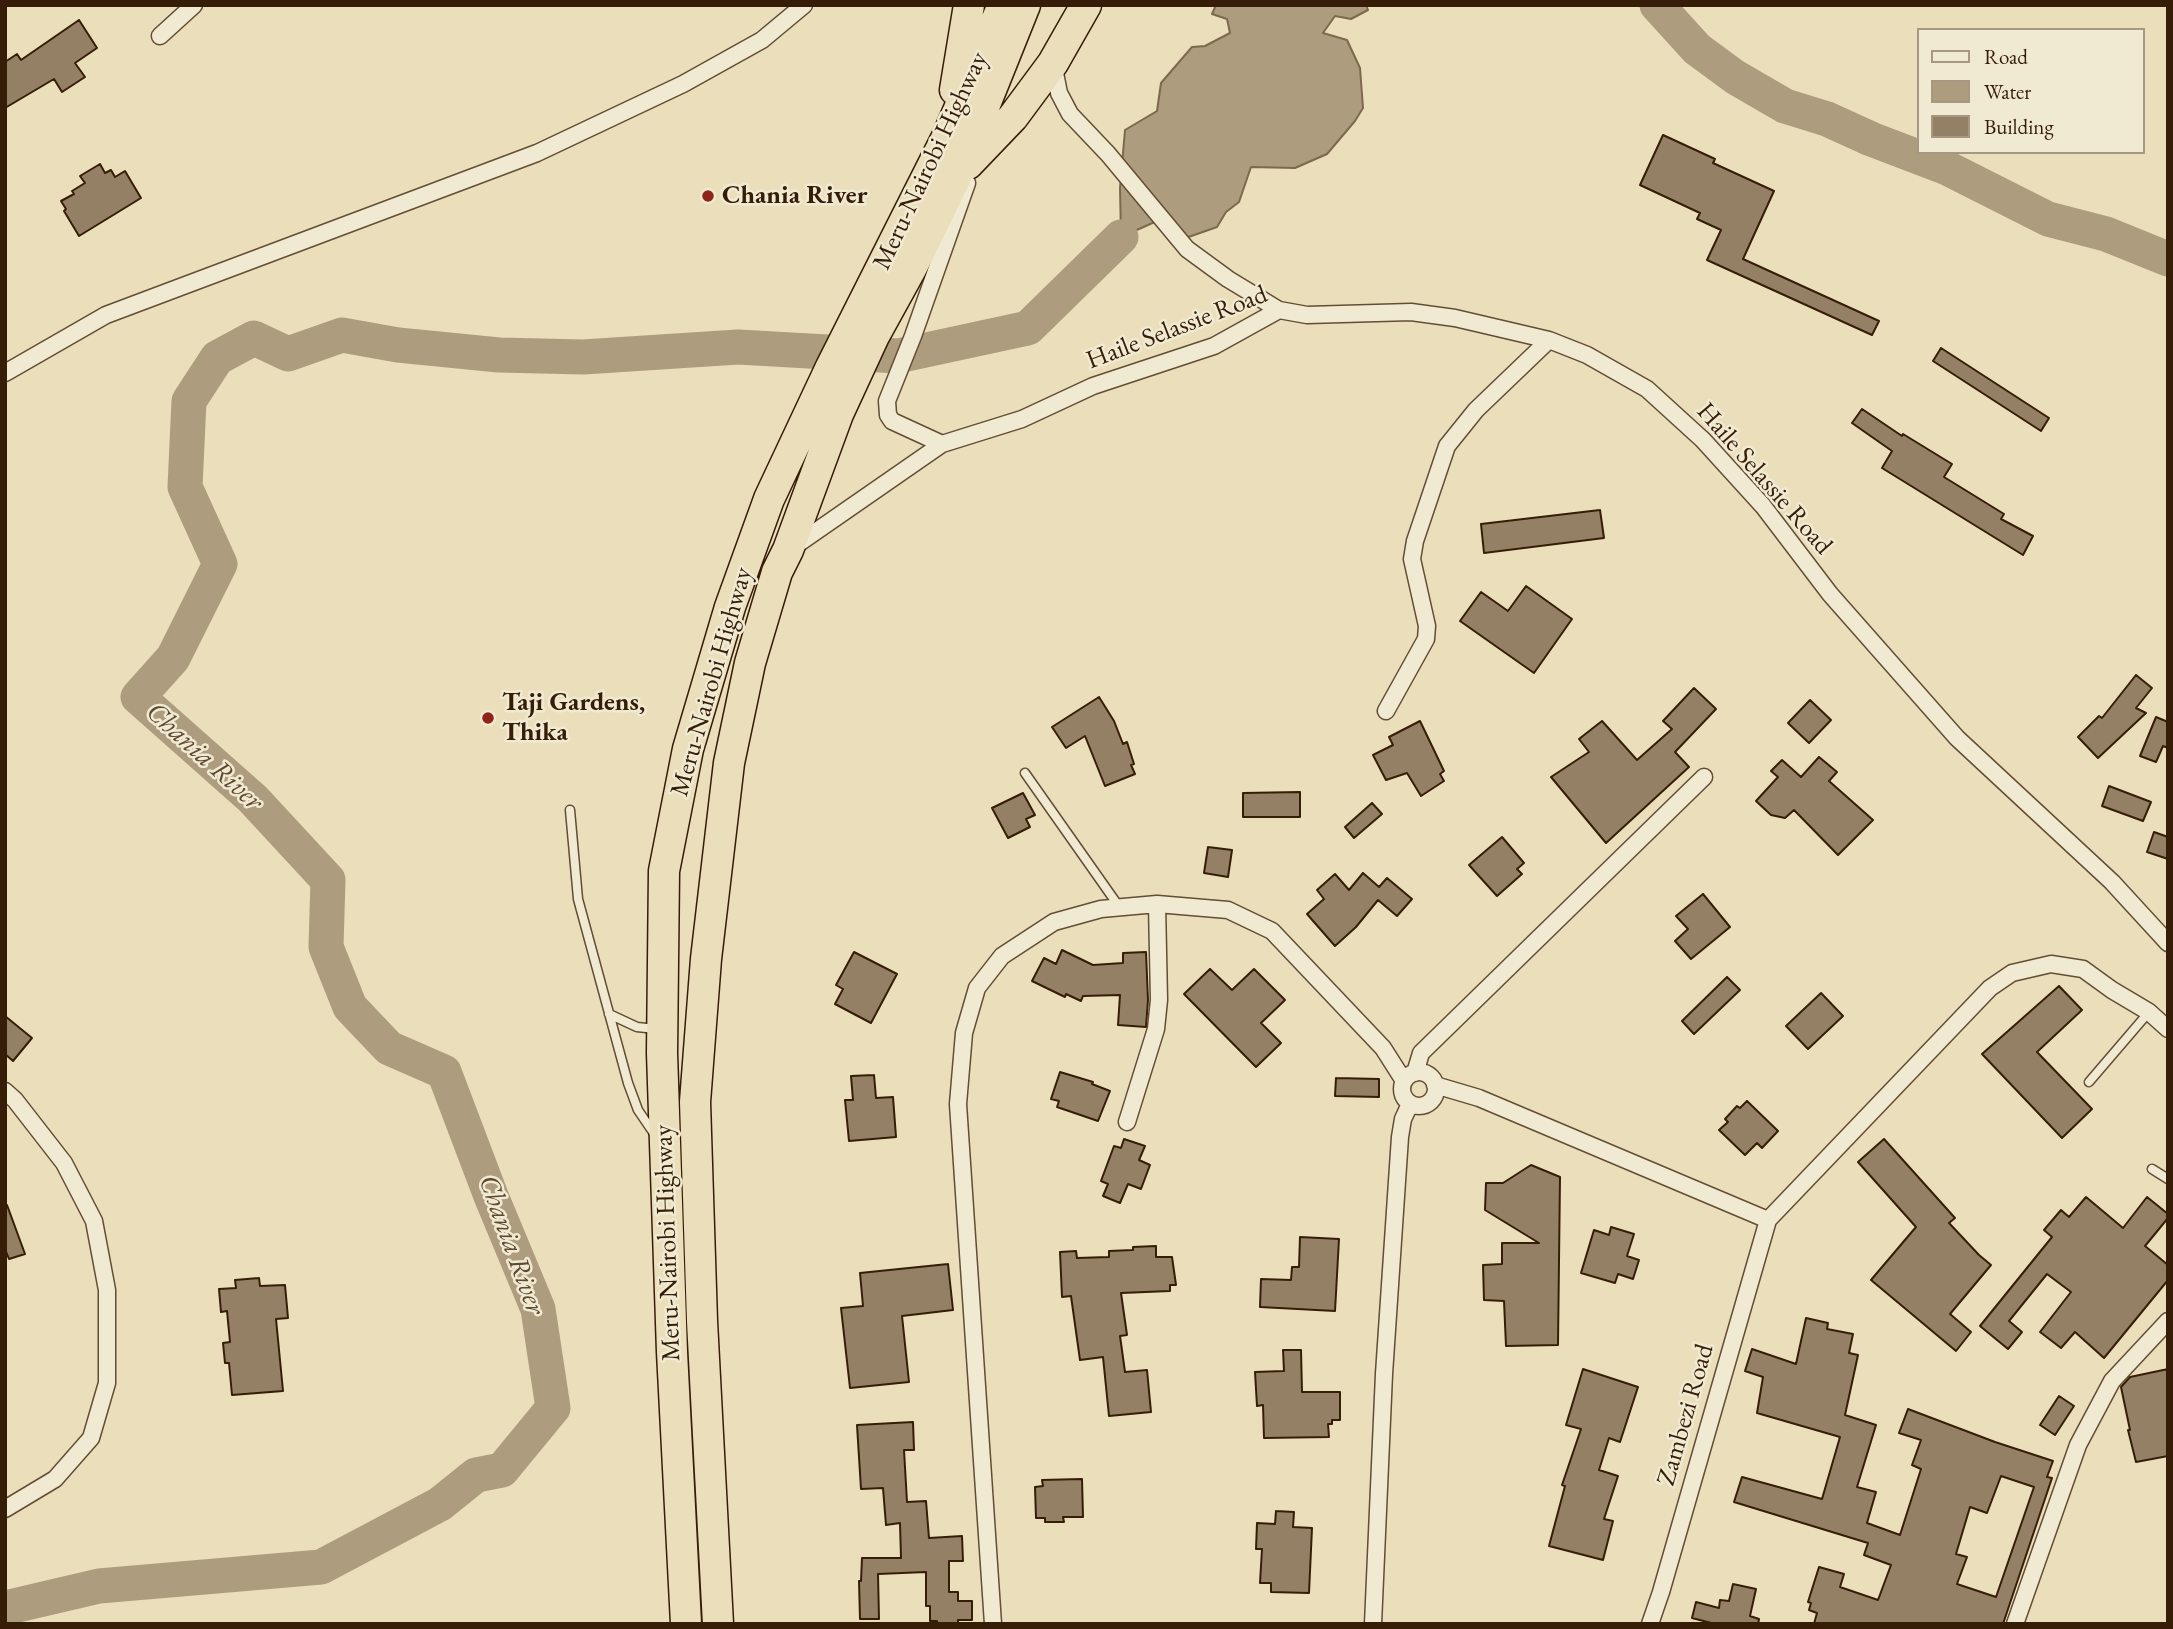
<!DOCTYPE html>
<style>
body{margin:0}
#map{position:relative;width:2173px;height:1629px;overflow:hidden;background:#eadebb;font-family:"EB Garamond",serif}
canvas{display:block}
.frame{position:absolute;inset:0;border:7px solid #361d07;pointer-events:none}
.legend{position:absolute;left:1917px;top:28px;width:228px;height:126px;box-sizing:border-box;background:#f1ead3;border:2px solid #a69881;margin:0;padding:9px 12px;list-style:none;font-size:21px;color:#361d07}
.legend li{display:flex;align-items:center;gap:14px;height:35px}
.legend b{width:35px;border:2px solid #a69881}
</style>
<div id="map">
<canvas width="2173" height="1629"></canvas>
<div class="frame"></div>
<ul class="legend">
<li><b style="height:9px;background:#f1ead3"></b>Road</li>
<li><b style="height:19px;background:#ad9c7e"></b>Water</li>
<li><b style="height:19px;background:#948165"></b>Building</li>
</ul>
</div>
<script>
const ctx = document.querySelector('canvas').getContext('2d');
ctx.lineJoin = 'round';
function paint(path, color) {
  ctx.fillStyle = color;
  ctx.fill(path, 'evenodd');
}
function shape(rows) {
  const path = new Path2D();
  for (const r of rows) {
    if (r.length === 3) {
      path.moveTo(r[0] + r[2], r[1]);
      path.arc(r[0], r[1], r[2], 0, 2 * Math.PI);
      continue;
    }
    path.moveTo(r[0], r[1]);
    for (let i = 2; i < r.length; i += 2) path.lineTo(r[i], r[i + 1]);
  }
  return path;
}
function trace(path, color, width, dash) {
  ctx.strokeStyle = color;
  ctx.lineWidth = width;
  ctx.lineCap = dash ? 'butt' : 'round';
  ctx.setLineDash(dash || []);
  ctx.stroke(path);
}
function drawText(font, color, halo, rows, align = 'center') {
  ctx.font = font + ' "EB Garamond",serif';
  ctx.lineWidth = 5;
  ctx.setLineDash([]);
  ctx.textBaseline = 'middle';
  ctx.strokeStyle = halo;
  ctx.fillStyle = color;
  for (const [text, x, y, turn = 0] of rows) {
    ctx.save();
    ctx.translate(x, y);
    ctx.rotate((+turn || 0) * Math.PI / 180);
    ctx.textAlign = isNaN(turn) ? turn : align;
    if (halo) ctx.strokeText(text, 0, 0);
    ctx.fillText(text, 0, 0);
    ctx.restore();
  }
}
const water = shape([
 [1216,5,1366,5,1368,10,1351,19,1335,16,1323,33,1347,40,1360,68,1363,108,1355,121,1327,154,1295,168,1251,167,1239,202,1226,212,1217,227,1180,240,1157,221,1121,237,1120,188,1125,130,1157,111,1161,83,1192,47,1205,46,1230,33,1227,19,1212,14,1216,5]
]);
paint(water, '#ad9c7e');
trace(water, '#7d694e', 2);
trace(shape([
 [1657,5,1697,49,1735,77,1785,106,1827,119,1871,139,1947,168,2048,219,2106,234,2168,259],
 [5,1608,99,1586,321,1567,440,1504,476,1475,502,1470,553,1408,538,1309,491,1196,444,1072,389,1048,350,1007,326,947,328,880,253,799,138,697,173,658,220,564,185,487,189,401,217,358,254,338,288,354,342,335,398,345,499,355,583,357,738,347,898,356,1028,328,1121,237]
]), '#ad9c7e', 35);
const building = shape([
 [79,20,97,48,75,63,85,77,62,92,54,79,5,108,5,62,17,54,21,60,79,20],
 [1663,135,1715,159,1713,163,1774,191,1743,259,1879,321,1872,335,1707,260,1721,230,1697,219,1700,213,1640,185,1663,135],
 [100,164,105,173,111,170,115,177,125,171,141,198,79,236,64,211,66,209,61,201,74,194,72,191,85,183,80,176,100,164],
 [1941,348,2049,418,2041,431,1933,361,1941,348],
 [1862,409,1902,436,1903,434,1952,464,1944,477,2004,514,2001,519,2033,536,2023,555,1882,468,1892,451,1852,423,1862,409],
 [1600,510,1604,538,1484,553,1481,524,1600,510],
 [1526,586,1572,619,1534,673,1460,621,1481,592,1508,611,1526,586],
 [2136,675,2152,688,2136,708,2146,713,2098,758,2078,737,2099,716,2102,718,2136,675],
 [1694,688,1716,709,1675,752,1689,767,1606,843,1551,777,1589,752,1579,739,1602,721,1637,760,1672,729,1663,721,1694,688],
 [1099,697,1114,721,1123,744,1127,742,1134,764,1131,765,1135,774,1105,786,1085,736,1066,748,1052,727,1099,697],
 [1810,700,1831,720,1809,743,1788,723,1810,700],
 [2156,717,2168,722,2168,748,2163,746,2156,762,2140,756,2156,717],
 [1420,721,1444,771,1440,774,1444,781,1421,796,1407,773,1386,780,1373,755,1393,745,1389,737,1420,721],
 [1819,757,1837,772,1829,781,1873,820,1838,855,1794,810,1785,818,1771,815,1756,801,1778,777,1771,771,1782,760,1801,777,1819,757],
 [2109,786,2151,802,2143,821,2102,806,2109,786],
 [1300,792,1300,817,1243,817,1243,793,1300,792],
 [1023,793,1035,815,1026,819,1030,827,1008,838,992,808,1023,793],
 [1372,803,1382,814,1354,838,1345,827,1372,803],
 [2154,832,2168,837,2168,859,2147,852,2154,832],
 [1502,837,1524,863,1517,869,1522,874,1497,896,1469,865,1502,837],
 [1208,847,1232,850,1228,877,1204,873,1208,847],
 [1363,873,1379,887,1387,878,1412,899,1397,916,1378,900,1356,927,1335,946,1307,914,1324,899,1317,890,1335,874,1349,890,1363,873],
 [1703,894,1730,927,1691,959,1675,941,1688,929,1676,916,1703,894],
 [1062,950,1093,965,1123,963,1123,953,1146,952,1148,1000,1146,1027,1118,1025,1120,995,1083,996,1081,1001,1066,994,1065,997,1032,981,1044,958,1056,964,1062,950],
 [854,952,897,974,871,1023,835,1004,843,989,836,985,854,952],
 [1210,969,1232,990,1254,969,1285,1000,1261,1023,1281,1043,1256,1067,1184,994,1210,969],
 [1727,977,1740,990,1694,1034,1682,1021,1727,977],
 [2059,986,2082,1010,2037,1052,2092,1109,2062,1138,1982,1054,2059,986],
 [1821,993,1843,1016,1808,1049,1786,1026,1821,993],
 [5,1016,32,1038,13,1061,5,1054,5,1016],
 [1060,1072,1093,1082,1092,1084,1110,1091,1098,1121,1057,1107,1059,1101,1051,1099,1060,1072],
 [874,1075,876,1098,893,1097,896,1137,849,1141,845,1100,853,1100,851,1076,874,1075],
 [1336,1078,1379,1079,1379,1097,1335,1096,1336,1078],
 [1747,1101,1778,1131,1762,1148,1757,1143,1745,1155,1719,1130,1728,1122,1725,1119,1737,1106,1740,1108,1747,1101],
 [1124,1139,1145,1146,1139,1160,1150,1165,1141,1189,1128,1184,1120,1203,1103,1196,1108,1184,1101,1181,1114,1146,1121,1148,1124,1139],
 [1884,1139,1955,1218,1949,1223,1979,1255,1991,1265,1950,1314,1971,1332,1956,1351,1871,1280,1916,1227,1858,1162,1884,1139],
 [1531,1165,1560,1177,1558,1345,1506,1346,1504,1301,1484,1300,1483,1265,1502,1264,1502,1243,1539,1243,1485,1210,1486,1183,1503,1183,1531,1165],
 [2086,1197,2123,1228,2147,1197,2168,1214,2168,1218,2145,1246,2168,1265,2168,1280,2104,1358,2075,1332,2061,1348,2040,1332,2071,1292,2047,1274,2009,1321,2022,1332,2008,1349,1980,1326,2052,1237,2044,1230,2061,1210,2069,1217,2086,1197],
 [5,1205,7,1205,25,1254,9,1259,5,1249,5,1205],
 [1611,1227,1634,1234,1627,1256,1639,1260,1633,1279,1618,1274,1615,1283,1581,1273,1594,1230,1609,1235,1611,1227],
 [1300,1237,1339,1239,1335,1311,1260,1307,1261,1279,1291,1280,1292,1267,1299,1267,1300,1237],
 [1156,1246,1156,1257,1172,1257,1176,1285,1170,1285,1170,1291,1121,1293,1127,1335,1120,1336,1125,1372,1147,1370,1151,1412,1109,1416,1103,1357,1080,1360,1071,1296,1062,1297,1060,1252,1076,1251,1077,1258,1109,1257,1109,1251,1133,1250,1133,1247,1156,1246],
 [948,1264,953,1310,902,1316,909,1382,850,1388,841,1308,863,1306,860,1273,948,1264],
 [259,1278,260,1286,285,1285,288,1318,276,1319,283,1391,232,1395,229,1363,225,1363,223,1343,230,1342,227,1311,221,1312,219,1289,236,1288,235,1280,259,1278],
 [1806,1318,1828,1323,1827,1329,1853,1334,1849,1353,1858,1355,1845,1415,1876,1425,1857,1487,1876,1492,1867,1523,1900,1535,1921,1469,1912,1465,1921,1440,1899,1433,1908,1409,1995,1442,2053,1461,2047,1477,2052,1478,2003,1624,1814,1624,1817,1613,1809,1610,1811,1603,1808,1602,1819,1567,1844,1574,1840,1587,1878,1600,1891,1565,1864,1555,1868,1543,1734,1502,1742,1477,1822,1499,1840,1437,1757,1413,1763,1377,1745,1371,1752,1349,1796,1364,1806,1318],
 [2001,1476,2034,1487,1996,1597,1957,1584,1967,1557,1956,1554,1970,1507,1987,1513,2001,1476],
 [1283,1350,1301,1350,1302,1392,1340,1392,1340,1420,1332,1420,1332,1424,1328,1424,1329,1437,1264,1438,1263,1405,1257,1406,1255,1372,1284,1371,1283,1350],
 [1583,1369,1638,1387,1620,1442,1609,1438,1599,1470,1618,1476,1604,1519,1613,1521,1603,1560,1549,1546,1565,1486,1562,1485,1581,1429,1566,1425,1583,1369],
 [2168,1369,2168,1456,2136,1462,2128,1430,2130,1430,2121,1387,2130,1377,2168,1369],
 [2059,1396,2074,1406,2055,1435,2040,1425,2059,1396],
 [913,1422,914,1450,904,1450,907,1502,926,1501,929,1538,962,1536,963,1561,949,1561,949,1592,958,1592,958,1601,972,1601,972,1620,958,1620,958,1624,937,1624,937,1621,930,1621,930,1606,926,1606,926,1572,878,1574,879,1619,860,1619,859,1581,861,1581,862,1558,901,1558,900,1523,886,1525,883,1488,861,1489,857,1425,913,1422],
 [1082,1479,1083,1517,1063,1517,1064,1522,1045,1522,1045,1518,1036,1518,1035,1487,1043,1486,1042,1480,1082,1479],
 [1276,1511,1294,1512,1293,1527,1312,1528,1309,1593,1271,1592,1271,1583,1260,1583,1262,1549,1256,1549,1257,1523,1275,1524,1276,1511],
 [1733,1584,1756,1589,1750,1616,1759,1619,1758,1624,1715,1624,1692,1618,1696,1602,1719,1608,1720,1600,1729,1601,1733,1584]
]);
paint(building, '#948165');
trace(building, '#361d07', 2);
const lane = shape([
 [1025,773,1120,908],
 [570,810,578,899,628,1083,638,1110,655,1135],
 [609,1014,637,1027,656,1029],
 [2089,1082,2149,1012],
 [2152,1169,2168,1179]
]);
const street = shape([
 [160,36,194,5],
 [1053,63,1059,93,1070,114,1108,154,1187,249,1228,279,1279,310],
 [5,373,106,315,537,153,683,84,762,40,804,5],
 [942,444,892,421,888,415,887,401,913,336,967,183],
 [792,548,942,444,1022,419,1093,386,1214,346,1279,310,1307,315,1411,312,1455,318,1549,340,1587,355,1647,389,1703,440,1763,506,1830,594,1957,738,2112,882,2168,943],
 [1386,711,1426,639,1427,626,1412,559,1415,541,1447,446,1476,410,1549,340],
 [1419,1089,17],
 [1415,1073,1421,1053,1704,777],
 [1435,1085,1479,1098,1768,1220,1990,988,2012,973,2051,964,2083,969,2112,990,2149,1012,2168,1029],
 [5,1091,15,1100,64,1163,94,1221,107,1290,107,1383,91,1438,55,1479,5,1509],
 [1127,1122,1156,1029,1159,1000,1157,904],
 [993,1624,958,1104,964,1033,977,988,1002,956,1054,922,1101,909,1157,904,1228,910,1272,931,1383,1048,1404,1081],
 [1373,1624,1384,1374,1400,1137,1403,1119,1410,1104],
 [1650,1624,1661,1592,1768,1220],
 [2015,1624,2078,1445,2112,1381,2168,1321]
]);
const highway = shape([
 [955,90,969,5],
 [968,164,1013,117,1053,63,1086,5],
 [686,1624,672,1352,662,1053,664,871,688,749,730,607,769,499,831,367,948,135,1003,5],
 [718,1624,702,1321,695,1102,706,959,729,763,750,663,777,572,788,550,838,414,874,336,912,267,956,177,1025,5]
]);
trace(lane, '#634d34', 11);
trace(street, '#634d34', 19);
trace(highway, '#361d07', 33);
trace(lane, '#f1ead3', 8);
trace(street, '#f1ead3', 16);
trace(highway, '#eadebb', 30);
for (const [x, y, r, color] of [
 [708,196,7,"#8f2418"],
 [488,718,7,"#8f2418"]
]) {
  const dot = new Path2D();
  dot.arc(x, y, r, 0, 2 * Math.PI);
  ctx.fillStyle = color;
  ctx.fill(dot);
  trace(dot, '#f1ead3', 2.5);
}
drawText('26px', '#361d07', '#f1ead3', [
 ["Meru-Nairobi Highway",931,161,-65],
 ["Haile Selassie Road",1177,328,-21],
 ["Haile Selassie Road",1764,479,49],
 ["Meru-Nairobi Highway",712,682,-74],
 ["Meru-Nairobi Highway",668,1243,-92],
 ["Zambezi Road",1686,1415,-74]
]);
drawText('bold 26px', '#361d07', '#f1ead3', [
 ["Chania River",722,196],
 ["Taji Gardens,",502,703],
 ["Thika",502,733]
], 'left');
drawText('italic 28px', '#604931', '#f1ead3', [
 ["Chania River",204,757,42],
 ["Chania River",511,1245,70]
]);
</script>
